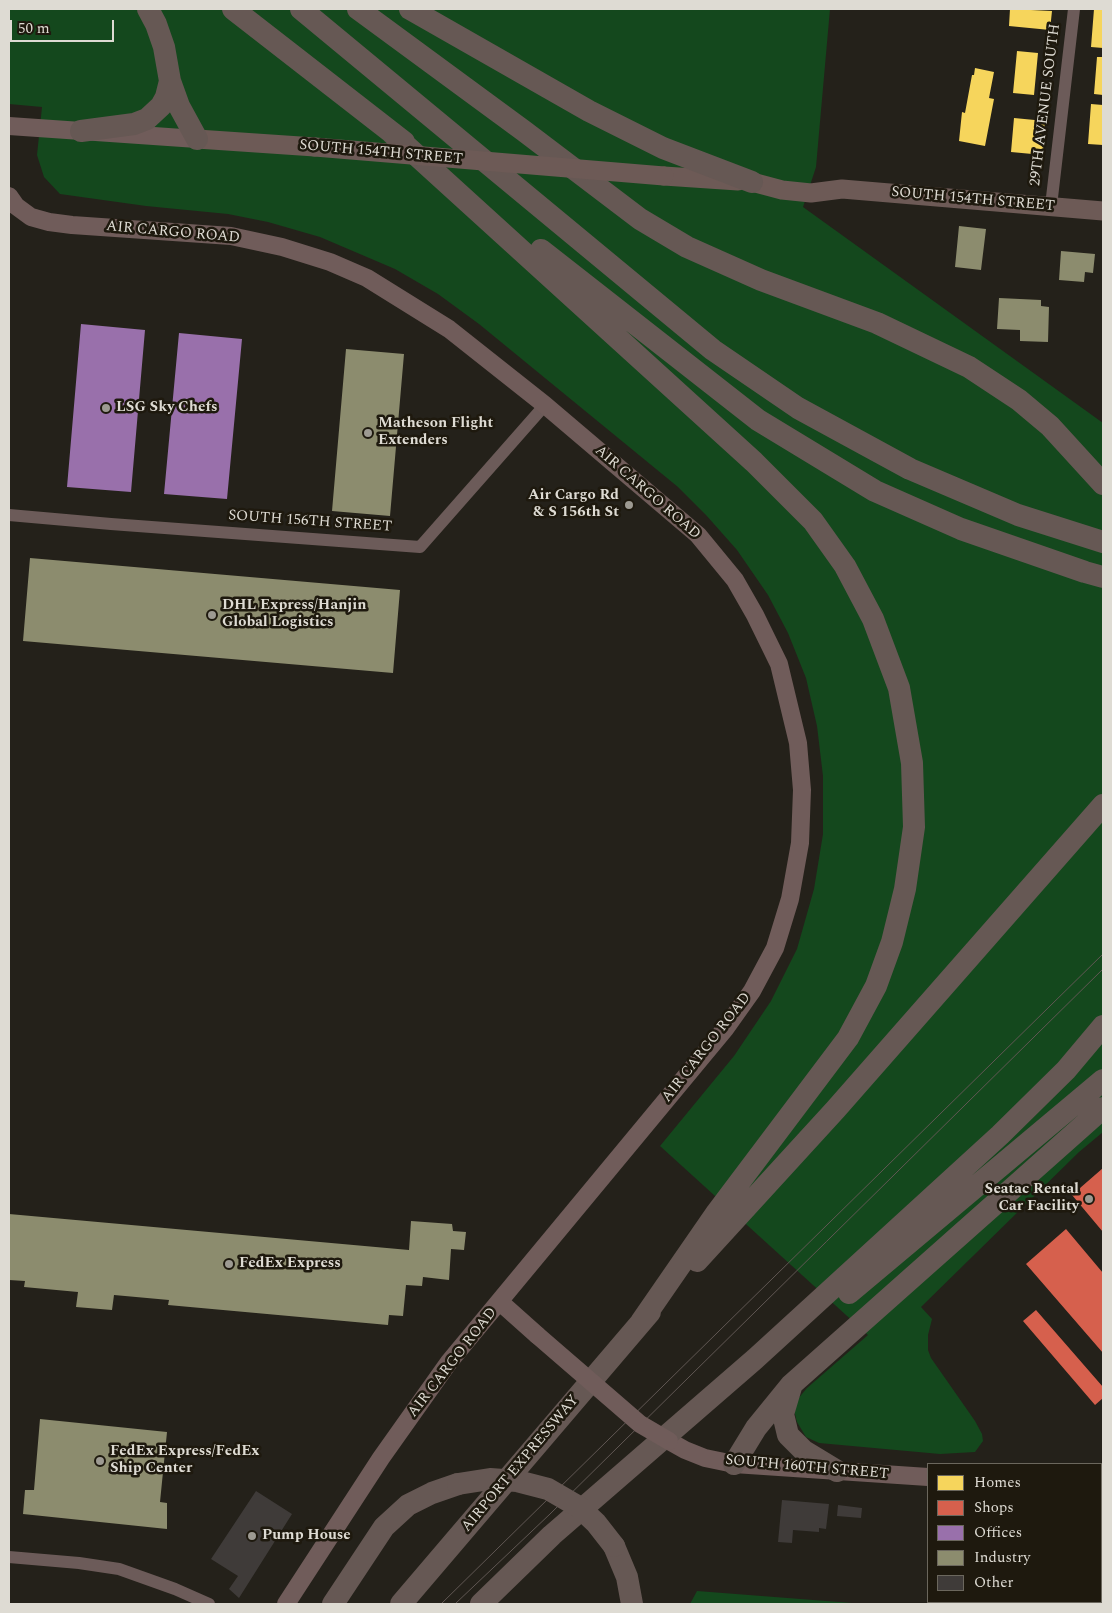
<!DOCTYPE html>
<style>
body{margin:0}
#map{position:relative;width:1112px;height:1613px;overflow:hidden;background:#24211a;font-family:Spectral,serif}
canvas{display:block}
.frame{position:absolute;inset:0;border:10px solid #dedbd3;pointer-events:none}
.legend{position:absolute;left:927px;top:1463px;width:175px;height:140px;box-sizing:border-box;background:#1e190e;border:1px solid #6b675d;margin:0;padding:6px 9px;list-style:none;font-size:15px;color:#dedbd3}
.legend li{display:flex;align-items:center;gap:10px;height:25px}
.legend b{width:25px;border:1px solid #6b675d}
.scale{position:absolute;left:10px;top:20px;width:104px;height:22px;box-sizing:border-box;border:2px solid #dedbd3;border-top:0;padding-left:6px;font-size:15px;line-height:18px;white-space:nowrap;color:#dedbd3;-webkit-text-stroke:4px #1e190e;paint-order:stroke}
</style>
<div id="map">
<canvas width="1112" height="1613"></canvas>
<div class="frame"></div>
<ul class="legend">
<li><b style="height:14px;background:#f6d55c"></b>Homes</li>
<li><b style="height:14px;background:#d6604d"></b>Shops</li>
<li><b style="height:14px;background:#9970ab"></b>Offices</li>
<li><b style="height:14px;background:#8c8c6e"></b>Industry</li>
<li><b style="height:14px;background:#3f3b39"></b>Other</li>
</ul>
<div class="scale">50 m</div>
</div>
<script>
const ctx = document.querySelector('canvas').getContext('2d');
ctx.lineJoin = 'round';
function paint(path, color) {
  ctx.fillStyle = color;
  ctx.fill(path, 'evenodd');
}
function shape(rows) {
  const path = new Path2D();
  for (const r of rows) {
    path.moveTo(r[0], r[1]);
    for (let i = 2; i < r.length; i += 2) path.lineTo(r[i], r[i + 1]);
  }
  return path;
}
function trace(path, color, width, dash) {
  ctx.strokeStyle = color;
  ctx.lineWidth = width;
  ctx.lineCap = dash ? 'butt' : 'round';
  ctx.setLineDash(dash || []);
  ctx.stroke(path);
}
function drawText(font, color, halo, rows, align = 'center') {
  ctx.font = font + ' Spectral,serif';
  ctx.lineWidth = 5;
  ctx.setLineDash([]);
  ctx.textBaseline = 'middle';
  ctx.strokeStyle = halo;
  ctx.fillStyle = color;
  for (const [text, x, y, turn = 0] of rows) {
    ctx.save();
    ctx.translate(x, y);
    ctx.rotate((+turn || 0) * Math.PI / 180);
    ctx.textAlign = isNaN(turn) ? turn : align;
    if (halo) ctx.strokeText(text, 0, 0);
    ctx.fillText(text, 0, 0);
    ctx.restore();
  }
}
paint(shape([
 [9,9,830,9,816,167,803,207,1103,423,1103,1132,1079,1152,921,1307,932,1319,928,1335,928,1350,931,1358,975,1421,982,1434,983,1441,975,1452,940,1454,819,1443,806,1437,797,1422,794,1410,797,1400,807,1388,868,1335,660,1146,734,1056,771,1001,797,949,814,889,823,834,823,776,817,726,806,678,788,633,768,595,737,550,706,515,678,487,479,324,438,294,395,269,320,237,268,222,228,214,146,206,60,194,44,177,37,155,42,107,9,104],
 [697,1591,865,1604,690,1604]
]), '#14481d');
paint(shape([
 [1010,9,1052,11,1050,30,1009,26],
 [1094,9,1103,9,1103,48,1091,47],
 [1017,51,1038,53,1034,95,1013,93],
 [1097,57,1103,57,1103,95,1094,94],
 [975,68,994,72,989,98,994,99,985,146,959,141,962,112,965,113,972,75,974,75],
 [1091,104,1103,105,1103,145,1088,144],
 [1014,118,1045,121,1043,155,1011,152]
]), '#f6d55c');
paint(shape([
 [1103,1168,1103,1232,1072,1195],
 [1066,1229,1103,1273,1103,1353,1026,1264],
 [1036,1310,1103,1387,1103,1398,1095,1405,1023,1321]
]), '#d6604d');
paint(shape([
 [81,324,145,330,131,492,67,487],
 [179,333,242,339,227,499,164,494]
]), '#9970ab');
paint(shape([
 [959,226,986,229,981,270,955,267],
 [1061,251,1095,254,1093,273,1085,272,1084,282,1059,280],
 [999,298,1041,300,1041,306,1049,307,1048,342,1020,341,1020,330,997,329],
 [346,349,404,354,390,516,332,511],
 [30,558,400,590,393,673,23,641],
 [9,1214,409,1250,411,1221,452,1224,453,1231,466,1232,464,1250,451,1249,449,1280,423,1277,422,1286,406,1285,403,1316,389,1315,388,1325,168,1305,169,1300,114,1295,112,1310,76,1307,78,1292,24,1287,25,1281,9,1280],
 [40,1419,167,1432,160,1502,167,1503,167,1529,23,1514,25,1490,34,1490]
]), '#8c8c6e');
paint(shape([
 [256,1491,292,1514,239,1598,229,1589,238,1576,211,1559],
 [782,1500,829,1504,826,1529,819,1528,819,1532,793,1530,792,1543,778,1542],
 [838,1505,862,1508,861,1518,837,1516]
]), '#3f3b39');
trace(shape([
 [1051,206,1074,9],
 [9,515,111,524,420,547,545,405],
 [9,1557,79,1563,119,1569,175,1589,209,1604]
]), '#6c5b59', 12);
trace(shape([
 [9,126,197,139],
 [9,196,16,206,31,217,49,222,72,225,231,236,282,247,330,262,367,278,449,329,545,405,698,535,735,580,755,615,779,664,798,743,802,790,800,843,790,899,775,948,752,991,725,1029,449,1362,381,1458,286,1604],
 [500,1302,537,1335],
 [669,1441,685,1450,705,1458,734,1464,928,1477],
 [1101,1490,1103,1490]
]), '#705c5a', 18);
trace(shape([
 [197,139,315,147],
 [664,176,738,181],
 [752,182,782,190,811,193,842,189,1103,211]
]), '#6d5a56', 19);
trace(shape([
 [148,9,156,24,164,47,170,81,179,106,197,139],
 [233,9,404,142],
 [301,9,713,350,798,408,910,469,1018,515,1103,542],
 [358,9,524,131,640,219,687,247,761,280,877,323,969,367,1019,400,1050,426,1103,484],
 [410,9,589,111,663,148,752,182],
 [81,131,134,124,147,119,161,106,166,97,170,81],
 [392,133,754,462,813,521,845,566,873,619,899,688,912,763,914,827,905,889,892,942,876,986,848,1038,717,1212,641,1322],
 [541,250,758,420,875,491,961,529,1085,572,1103,577],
 [697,1261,836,1109,1103,805],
 [849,1293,1103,1080],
 [791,1387,783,1414,788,1435,804,1451,837,1471],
 [734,1464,756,1428,791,1385,1103,1108],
 [614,1546,627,1577,632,1604],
 [333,1604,384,1527,408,1505,432,1493,458,1484],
 [401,1604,650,1312],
 [481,1604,552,1535,755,1359,1000,1135,1066,1070,1103,1026]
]), '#665854', 22);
trace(shape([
 [441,1604,1103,954],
 [455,1604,550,1514,1103,969]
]), '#605753', 1);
trace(shape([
 [537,1335,640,1424,669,1441]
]), '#705c5a', 18);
trace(shape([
 [315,147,664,176]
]), '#6d5a56', 19);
trace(shape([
 [458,1484,490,1479,517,1481,548,1489,579,1507,596,1523,614,1546]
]), '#665854', 22);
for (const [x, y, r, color] of [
 [106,408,5,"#9d9a92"],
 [368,433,5,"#9d9a92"],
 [629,505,5,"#9d9a92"],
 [212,615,5,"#9d9a92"],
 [1089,1199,5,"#9d9a92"],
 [229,1264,5,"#9d9a92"],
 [100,1461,5,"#9d9a92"],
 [252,1536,5,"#9d9a92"]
]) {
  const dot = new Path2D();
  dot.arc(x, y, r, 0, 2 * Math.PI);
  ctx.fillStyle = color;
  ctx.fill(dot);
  trace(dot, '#1e190e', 2);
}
drawText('15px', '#dedbd3', '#1e190e', [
 ["29TH AVENUE SOUTH",1046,105,-83],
 ["SOUTH 154TH STREET",381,153,5],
 ["SOUTH 154TH STREET",973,200,5],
 ["AIR CARGO ROAD",173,233,5],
 ["AIR CARGO ROAD",647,493,41],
 ["SOUTH 156TH STREET",310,522,4],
 ["AIR CARGO ROAD",707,1048,-52],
 ["AIR CARGO ROAD",453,1363,-52],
 ["AIRPORT EXPRESSWAY",521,1464,-50],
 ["SOUTH 160TH STREET",807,1468,5]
]);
drawText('bold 15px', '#dedbd3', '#1e190e', [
 ["LSG Sky Chefs",116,408],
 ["Matheson Flight",378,424],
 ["Extenders",378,441],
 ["Air Cargo Rd",619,496,"right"],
 ["& S 156th St",619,513,"right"],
 ["DHL Express/Hanjin",222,606],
 ["Global Logistics",222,623],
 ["Seatac Rental",1079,1190,"right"],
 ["Car Facility",1079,1207,"right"],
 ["FedEx Express",239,1264],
 ["FedEx Express/FedEx",110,1452],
 ["Ship Center",110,1469],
 ["Pump House",262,1536]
], 'left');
</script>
